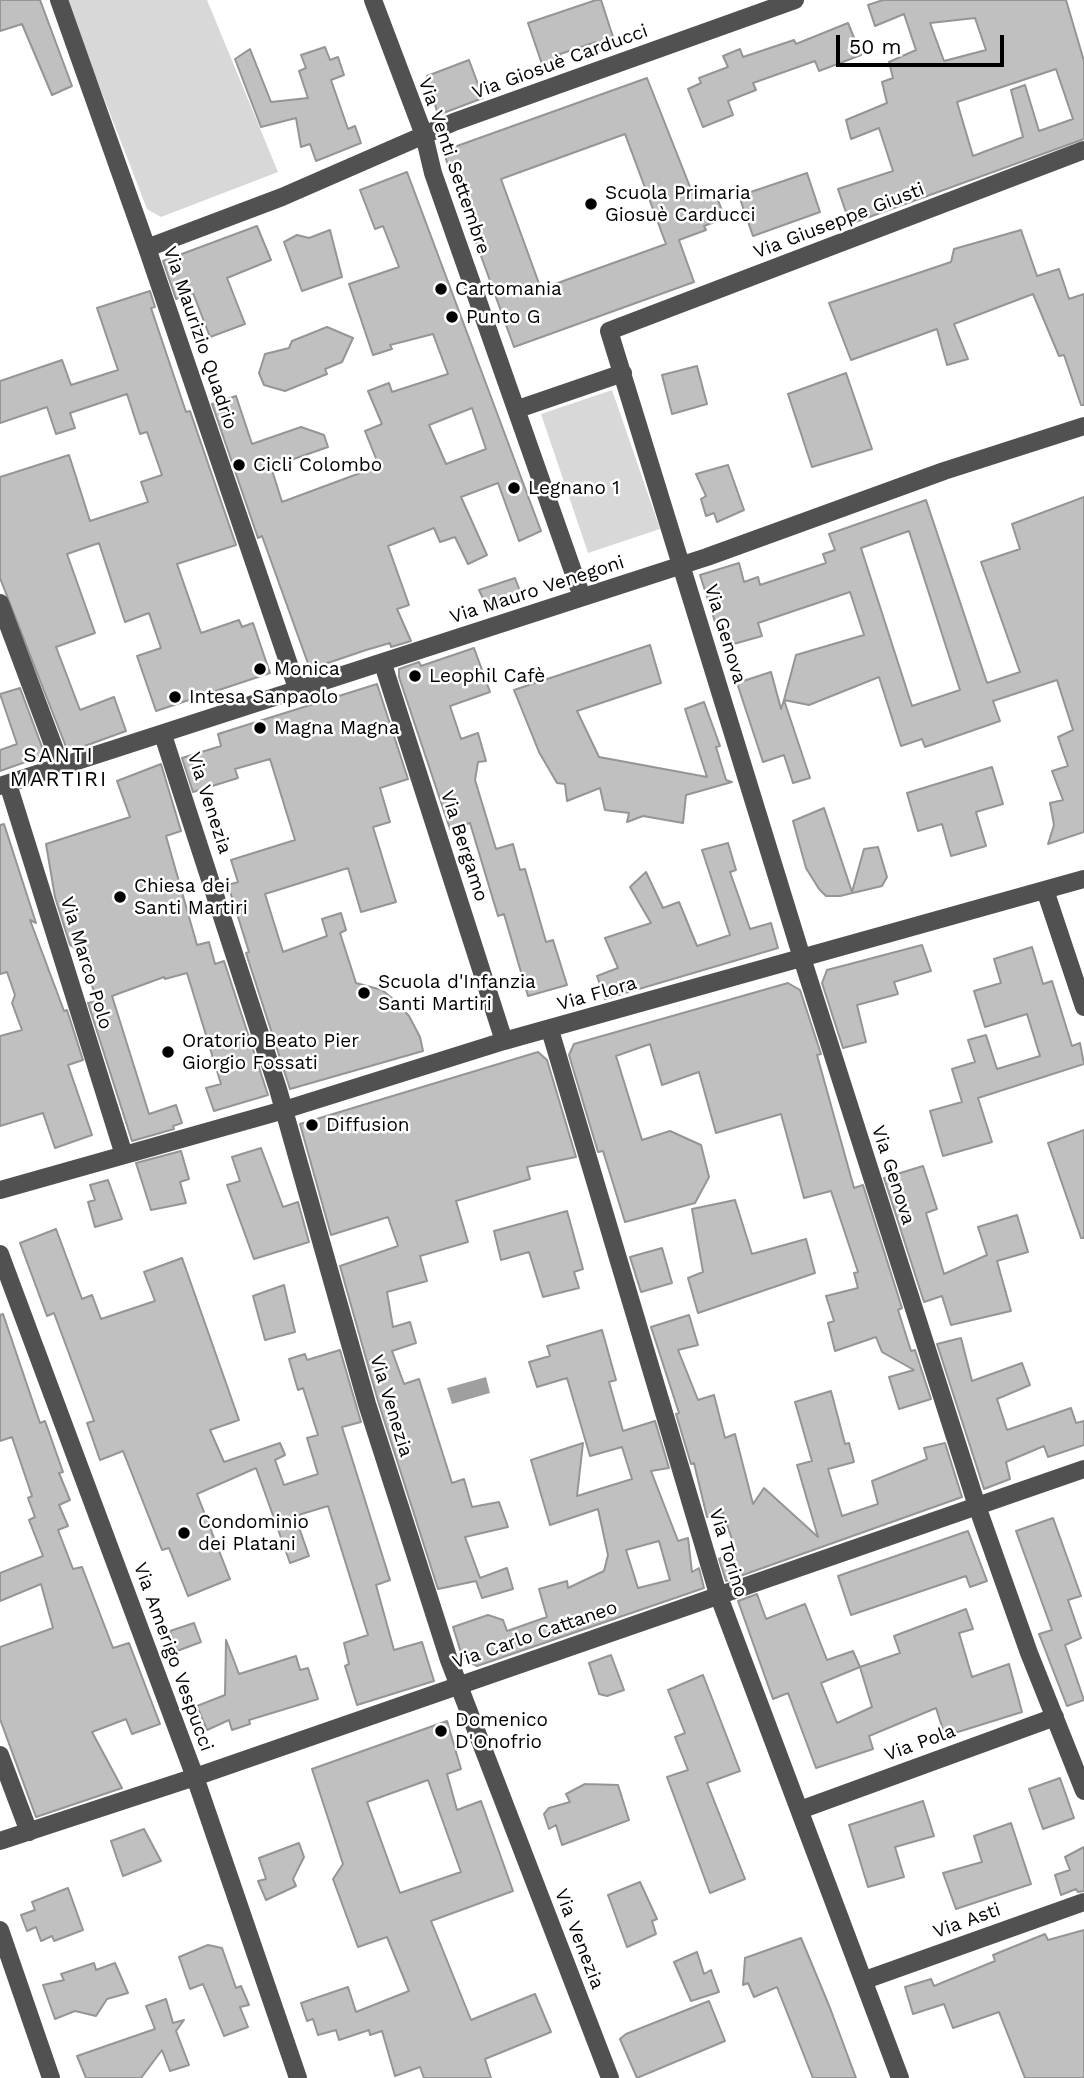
<!DOCTYPE html>
<meta charset="utf-8">
<style>
body{margin:0}
#map{position:relative;width:1084px;height:2078px;overflow:hidden;background:#fff;font-family:"Work Sans",sans-serif}
canvas{display:block}
.scale{position:absolute;left:836px;top:35px;width:168px;height:32px;box-sizing:border-box;border:4px solid #000;border-top:0;padding-left:9px;font-size:21px;line-height:24px;white-space:nowrap;color:#000;-webkit-text-stroke:5px #fff;paint-order:stroke}
</style>
<div id="map">
<canvas width="1084" height="2078"></canvas>
<div class="scale">50 m</div>
</div>
<script>
const ctx = document.querySelector('canvas').getContext('2d');
ctx.lineJoin = 'round';
function paint(path, color) {
  ctx.fillStyle = color;
  ctx.fill(path, 'evenodd');
}
function shape(rows) {
  const path = new Path2D();
  for (const r of rows) {
    path.moveTo(r[0], r[1]);
    for (let i = 2; i < r.length; i += 2) path.lineTo(r[i], r[i + 1]);
  }
  return path;
}
function trace(path, color, width, dash) {
  ctx.strokeStyle = color;
  ctx.lineWidth = width;
  ctx.lineCap = dash ? 'butt' : 'round';
  ctx.setLineDash(dash || []);
  ctx.stroke(path);
}
function drawText(font, color, halo, rows, align = 'center') {
  ctx.font = font + ' "Work Sans",sans-serif';
  ctx.lineWidth = 5;
  ctx.setLineDash([]);
  ctx.textBaseline = 'middle';
  ctx.strokeStyle = halo;
  ctx.fillStyle = color;
  for (const [text, x, y, turn = 0] of rows) {
    ctx.save();
    ctx.translate(x, y);
    ctx.rotate((+turn || 0) * Math.PI / 180);
    ctx.textAlign = isNaN(turn) ? turn : align;
    if (halo) ctx.strokeText(text, 0, 0);
    ctx.fillText(text, 0, 0);
    ctx.restore();
  }
}
paint(shape([
 [66,0,207,0,278,172,161,217,147,209],
 [612,390,660,529,588,553,541,414]
]), '#d8d8d8');
paint(shape([
 [486,1377,490,1393,452,1404,447,1388]
]), '#9f9f9f');
const building = shape([
 [0,0,40,0,72,86,52,95,22,24,0,31,0,0],
 [596,0,601,0,616,46,599,51,596,42,560,54,563,63,544,70,528,23,596,0],
 [883,0,1066,0,1084,61,1084,139,850,224,838,189,893,171,879,128,851,139,846,120,887,103,882,82,893,78,889,62,916,50,904,14,875,26,868,5,883,0],
 [975,18,986,50,944,61,930,23,975,18],
 [1056,69,1073,119,1039,131,1025,85,1011,90,1023,137,973,156,957,102,1056,69],
 [848,23,861,55,819,71,815,61,753,83,756,90,728,101,733,115,703,127,688,89,701,83,699,78,728,67,723,56,740,49,743,57,794,40,796,44,848,23],
 [325,47,330,60,338,57,344,75,331,80,348,129,355,126,361,143,316,161,310,144,301,147,296,118,261,127,235,59,250,49,271,102,308,98,299,71,306,68,301,55,325,47],
 [469,60,483,98,438,115,427,76,469,60],
 [647,78,694,197,714,190,725,218,704,226,706,230,679,240,694,282,514,347,443,151,647,78],
 [625,134,666,244,541,289,501,179,625,134],
 [407,172,541,531,519,541,498,483,461,497,487,555,468,564,455,537,440,542,434,528,388,546,409,605,397,609,411,641,391,647,390,643,366,650,310,669,262,536,258,538,212,404,236,396,252,444,301,427,324,435,328,447,271,467,282,502,379,466,365,431,382,424,368,391,389,383,392,392,448,374,433,334,390,345,392,349,373,355,349,284,399,267,383,226,375,229,360,190,407,172],
 [472,408,486,449,446,464,429,425,472,408],
 [807,173,820,212,753,236,739,196,807,173],
 [257,226,271,260,227,278,245,324,210,337,193,293,176,299,163,261,257,226],
 [330,230,342,277,302,291,284,242,297,235,309,238,330,230],
 [1021,230,1037,276,1059,269,1069,299,1084,294,1084,405,1081,405,1064,355,1059,356,1033,294,954,324,968,359,947,365,937,329,851,360,829,303,951,262,954,249,1021,230],
 [150,291,155,307,151,308,186,412,190,411,236,545,177,564,201,633,239,620,242,627,253,623,270,673,156,711,137,656,161,648,149,613,125,622,99,543,67,554,95,633,56,647,80,710,114,697,126,731,68,752,0,578,0,477,69,455,90,521,148,502,141,482,162,475,147,432,140,434,127,394,70,413,75,428,56,434,47,407,0,423,0,381,62,360,71,385,118,370,97,308,150,291],
 [327,327,353,338,342,362,325,369,327,374,285,391,264,385,259,373,265,354,289,348,292,341,327,327],
 [697,366,707,404,672,414,662,375,697,366],
 [846,373,872,449,812,467,788,394,846,373],
 [728,465,744,510,717,522,714,513,706,516,701,499,706,496,696,474,728,465],
 [1084,497,1084,832,1048,844,1054,825,1050,803,1063,800,1052,771,1068,766,1058,737,1073,730,1057,680,993,701,1000,721,925,747,922,739,901,746,879,677,809,705,784,700,796,655,864,635,850,592,758,623,762,636,723,647,700,575,739,563,744,582,758,577,760,585,826,563,823,554,835,550,829,534,926,500,987,683,1020,672,981,562,1020,549,1012,524,1084,497],
 [909,531,960,690,912,706,861,548,909,531],
 [515,578,523,599,489,611,479,590,515,578],
 [650,645,661,683,577,711,599,757,707,777,685,709,704,702,720,746,716,747,726,780,732,782,686,795,683,823,643,816,627,822,629,813,605,810,600,788,567,801,565,784,557,783,539,752,514,690,650,645],
 [474,648,490,692,450,706,461,739,478,733,486,761,478,762,475,780,496,849,513,844,520,870,525,869,546,942,553,940,567,985,528,996,504,914,498,916,470,823,450,829,399,677,399,669,419,662,421,666,474,648],
 [771,672,781,709,784,700,810,778,793,783,784,755,763,762,737,683,771,672],
 [377,684,408,779,380,788,390,822,373,827,396,902,361,912,348,868,265,894,283,952,327,936,322,919,341,913,346,930,340,933,356,983,382,990,393,999,409,1016,420,1037,423,1051,290,1089,246,953,249,952,228,885,238,882,231,860,295,840,270,759,235,769,238,778,193,792,182,758,221,746,218,734,377,684],
 [20,688,45,755,0,771,0,750,17,744,0,694,20,688],
 [161,764,181,831,166,836,197,945,209,942,215,964,224,961,268,1095,214,1111,206,1088,221,1084,187,973,165,979,164,977,112,996,149,1114,176,1105,182,1123,173,1126,174,1129,132,1141,88,1003,97,1001,81,952,70,945,55,897,46,844,130,817,117,781,161,764],
 [992,767,1003,804,976,812,986,846,951,856,942,824,918,831,907,793,992,767],
 [824,808,852,892,864,849,878,847,887,877,882,886,840,896,826,896,819,889,806,868,793,821,824,808],
 [4,824,36,923,30,920,64,1011,67,1010,83,1060,68,1065,92,1135,55,1148,43,1113,0,1126,0,1036,22,1030,12,1003,15,995,7,972,0,974,0,825,4,824],
 [728,843,736,870,730,872,750,929,771,923,778,948,605,999,597,976,618,968,605,938,651,923,630,887,646,872,663,908,679,902,697,946,730,935,702,850,728,843],
 [922,945,931,971,894,982,898,994,857,1005,866,1042,843,1048,822,983,827,970,922,945],
 [1032,947,1043,984,1052,981,1072,1046,1080,1043,1084,1064,978,1098,992,1142,943,1156,930,1111,962,1102,952,1069,975,1062,968,1040,986,1035,997,1069,1040,1056,1027,1014,985,1027,974,991,1001,983,994,959,1032,947],
 [788,983,800,990,821,1054,817,1055,854,1188,863,1185,902,1308,898,1310,911,1351,915,1350,931,1399,899,1409,889,1377,914,1370,882,1352,876,1337,835,1351,828,1323,834,1321,826,1296,858,1288,854,1273,858,1272,831,1191,804,1198,781,1114,716,1133,699,1072,662,1085,650,1044,616,1056,642,1140,670,1131,701,1145,709,1177,695,1203,625,1222,603,1151,598,1152,569,1055,574,1044,788,983],
 [538,1052,547,1060,576,1157,527,1167,530,1179,456,1201,468,1242,420,1256,427,1281,387,1292,393,1327,410,1322,416,1343,392,1351,404,1384,419,1379,452,1483,464,1479,472,1507,499,1502,508,1527,465,1537,480,1578,507,1568,513,1589,482,1598,476,1581,438,1589,378,1401,340,1266,398,1246,388,1217,331,1235,300,1124,538,1052],
 [1084,1130,1084,1238,1081,1238,1048,1143,1084,1130],
 [261,1148,283,1207,298,1202,309,1242,254,1259,227,1185,240,1181,232,1157,261,1148],
 [181,1151,189,1179,180,1182,186,1203,151,1210,136,1163,181,1151],
 [923,1166,937,1209,926,1213,944,1274,987,1255,978,1227,1017,1215,1028,1252,997,1261,1011,1311,951,1325,942,1296,924,1302,884,1178,923,1166],
 [108,1180,122,1219,95,1227,88,1202,95,1200,90,1185,108,1180],
 [735,1200,752,1254,806,1239,815,1273,698,1313,688,1278,703,1272,692,1209,735,1200],
 [567,1211,583,1269,574,1272,579,1288,543,1297,529,1252,501,1260,494,1231,567,1211],
 [56,1229,82,1299,92,1295,101,1319,155,1301,144,1272,182,1258,239,1420,210,1430,224,1462,280,1443,285,1455,275,1460,284,1485,318,1474,307,1438,318,1435,303,1388,298,1390,289,1359,305,1354,307,1360,340,1350,361,1422,342,1427,390,1580,376,1585,394,1650,422,1642,434,1681,357,1705,345,1666,349,1664,344,1643,368,1635,328,1506,295,1516,309,1556,290,1563,256,1468,197,1494,230,1579,188,1596,169,1548,162,1550,123,1451,100,1460,87,1423,94,1421,54,1313,47,1316,20,1243,56,1229],
 [662,1248,672,1283,641,1292,630,1257,662,1248],
 [284,1285,295,1332,265,1340,253,1296,284,1285],
 [3,1314,40,1423,45,1421,63,1472,59,1473,70,1500,59,1505,68,1526,58,1530,73,1569,82,1567,113,1648,129,1643,160,1724,132,1734,126,1719,92,1732,122,1788,36,1817,0,1719,0,1647,53,1628,41,1584,0,1601,0,1573,43,1556,29,1520,35,1517,28,1498,32,1496,12,1437,0,1441,0,1315,3,1314],
 [689,1315,698,1345,678,1350,698,1400,714,1395,725,1438,735,1434,753,1504,764,1488,818,1537,797,1465,812,1461,795,1402,831,1391,845,1444,849,1443,854,1462,828,1469,842,1516,878,1504,872,1481,927,1459,924,1448,945,1443,962,1497,726,1581,719,1559,736,1551,723,1513,707,1517,694,1463,691,1464,676,1414,679,1413,651,1327,689,1315],
 [602,1330,616,1380,609,1382,623,1431,655,1421,669,1468,651,1471,678,1541,688,1538,692,1572,699,1568,704,1588,477,1666,463,1659,453,1627,488,1615,503,1620,507,1631,547,1617,539,1589,567,1581,568,1588,604,1571,608,1555,598,1509,550,1525,531,1460,583,1443,577,1496,632,1479,622,1447,590,1456,567,1378,537,1387,529,1362,550,1356,547,1346,602,1330],
 [659,1541,670,1580,638,1588,626,1550,659,1541],
 [961,1338,972,1381,1022,1363,1030,1385,997,1399,1007,1430,1071,1408,1076,1423,1084,1421,1084,1445,1048,1457,1044,1446,1006,1462,1010,1479,984,1489,937,1344,961,1338],
 [1053,1518,1081,1596,1068,1600,1081,1638,1065,1645,1084,1700,1067,1706,1039,1634,1052,1630,1016,1531,1053,1518],
 [968,1531,987,1581,970,1587,966,1576,851,1615,838,1576,968,1531],
 [757,1594,766,1619,805,1604,827,1660,853,1651,860,1667,900,1653,894,1636,966,1609,973,1629,959,1633,972,1677,1009,1664,1022,1712,945,1736,936,1708,869,1736,873,1749,816,1768,788,1693,773,1699,738,1601,757,1594],
 [860,1667,872,1707,837,1723,821,1683,860,1667],
 [194,1623,201,1642,177,1651,170,1631,194,1623],
 [226,1640,239,1674,296,1656,300,1670,308,1668,318,1699,249,1720,250,1724,232,1730,229,1720,207,1730,197,1706,225,1695,226,1640],
 [611,1655,624,1690,607,1696,599,1694,589,1663,611,1655],
 [703,1675,740,1771,707,1783,745,1879,710,1893,667,1777,688,1770,675,1737,685,1733,668,1690,703,1675],
 [447,1721,461,1769,447,1774,457,1810,481,1801,513,1891,431,1921,471,2020,535,1994,551,2032,485,2059,491,2078,424,2078,420,2067,395,2076,382,2031,370,2035,369,2030,339,2040,336,2030,318,2035,313,2019,307,2021,301,2003,348,1987,356,2012,409,1991,387,1937,358,1947,333,1879,343,1864,312,1769,447,1721],
 [428,1780,461,1872,400,1893,367,1802,428,1780],
 [1060,1778,1074,1818,1043,1829,1029,1789,1060,1778],
 [585,1784,618,1785,629,1820,562,1845,556,1825,549,1829,544,1814,549,1808,570,1802,566,1794,585,1784],
 [923,1801,934,1836,895,1847,904,1877,868,1887,849,1825,923,1801],
 [1011,1823,1031,1884,956,1909,943,1873,982,1862,974,1836,1011,1823],
 [144,1829,161,1861,123,1876,111,1841,144,1829],
 [299,1843,304,1857,293,1879,296,1886,266,1900,258,1881,266,1879,259,1858,299,1843],
 [1084,1847,1084,1891,1078,1892,1076,1889,1061,1895,1055,1875,1070,1870,1065,1857,1084,1847],
 [640,1882,657,1919,652,1921,656,1934,627,1947,608,1895,640,1882],
 [68,1888,83,1930,54,1941,52,1936,41,1941,36,1927,27,1931,21,1915,35,1910,32,1902,68,1888],
 [1084,1930,1084,2078,1025,2078,999,2012,953,2028,944,2004,913,2014,905,1987,931,1979,934,1986,995,1961,993,1955,1045,1934,1048,1940,1084,1930],
 [801,1938,830,2008,856,2078,813,2078,777,1987,754,1997,748,1983,743,1985,745,1958,801,1938],
 [208,1945,222,1948,236,1988,241,1986,249,2005,240,2007,248,2027,224,2036,203,1984,190,1989,179,1957,208,1945],
 [697,1952,704,1974,711,1970,719,1992,691,2001,674,1962,697,1952],
 [94,1963,96,1970,115,1963,128,1993,107,1999,96,2016,75,2011,55,2019,43,1985,64,1980,61,1974,94,1963],
 [166,1999,173,2023,184,2020,176,2031,189,2065,170,2071,162,2050,141,2078,86,2078,77,2056,155,2029,146,2006,166,1999],
 [709,2001,725,2041,637,2078,620,2039,626,2034,709,2001]
]);
paint(building, '#c0c0c0');
trace(building, '#959595', 2);
trace(shape([
 [59,0,147,248,298,691],
 [373,0,424,135,433,173,582,597],
 [1084,150,609,331,802,958,977,1506,1029,1653,1084,1791],
 [147,248,282,197,454,122,795,0],
 [518,409,623,373],
 [0,603,61,766],
 [383,664,504,1041],
 [163,735,278,1089,367,1404,449,1660,610,2078],
 [8,784,124,1155],
 [0,786,707,557,944,471,1084,426],
 [1045,890,1084,1007],
 [550,1030,718,1594,900,2078],
 [0,1190,284,1110,504,1041,1084,879],
 [0,1254,195,1777,298,2078],
 [0,1755,29,1832],
 [800,1810,1055,1717],
 [0,1841,195,1777,1084,1469],
 [0,1930,51,2078],
 [865,1980,1084,1902]
]), '#515151', 18);
for (const [x, y, r, color] of [
 [591,204,7,"#000"],
 [441,289,7,"#000"],
 [452,317,7,"#000"],
 [239,465,7,"#000"],
 [514,488,7,"#000"],
 [260,669,7,"#000"],
 [415,676,7,"#000"],
 [175,697,7,"#000"],
 [260,728,7,"#000"],
 [120,897,7,"#000"],
 [364,993,7,"#000"],
 [168,1052,7,"#000"],
 [312,1125,7,"#000"],
 [184,1533,7,"#000"],
 [441,1731,7,"#000"]
]) {
  const dot = new Path2D();
  dot.arc(x, y, r, 0, 2 * Math.PI);
  ctx.fillStyle = color;
  ctx.fill(dot);
  trace(dot, '#fff', 2.5);
}
drawText('19px', '#000', '#fff', [
 ["Via Giosuè Carducci",560,62,-20],
 ["Via Venti Settembre",454,166,71],
 ["Via Giuseppe Giusti",839,221,-21],
 ["Via Maurizio Quadrio",200,338,71],
 ["Via Mauro Venegoni",537,590,-18],
 ["Via Genova",725,634,73],
 ["Via Venezia",209,803,72],
 ["Via Bergamo",464,846,72],
 ["Via Marco Polo",86,963,73],
 ["Via Flora",597,994,-16],
 ["Via Genova",893,1175,72],
 ["Via Venezia",391,1406,73],
 ["Via Torino",728,1553,73],
 ["Via Carlo Cattaneo",535,1635,-19],
 ["Via Amerigo Vespucci",173,1657,70],
 ["Via Pola",920,1743,-20],
 ["Via Asti",967,1921,-20],
 ["Via Venezia",579,1939,69]
]);
drawText('19px', '#000', '#fff', [
 ["Scuola Primaria",605,193],
 ["Giosuè Carducci",605,215],
 ["Cartomania",455,289],
 ["Punto G",466,317],
 ["Cicli Colombo",253,465],
 ["Legnano 1",528,488],
 ["Monica",274,669],
 ["Leophil Cafè",429,676],
 ["Intesa Sanpaolo",189,697],
 ["Magna Magna",274,728],
 ["Chiesa dei",134,886],
 ["Santi Martiri",134,908],
 ["Scuola d'Infanzia",378,982],
 ["Santi Martiri",378,1004],
 ["Oratorio Beato Pier",182,1041],
 ["Giorgio Fossati",182,1063],
 ["Diffusion",326,1125],
 ["Condominio",198,1522],
 ["dei Platani",198,1544],
 ["Domenico",455,1720],
 ["D'Onofrio",455,1742]
], 'left');
ctx.letterSpacing = '2px';
drawText('21px', '#000', '#fff', [
 ["SANTI",59,756],
 ["MARTIRI",59,780]
]);
ctx.letterSpacing = '0px';
</script>
